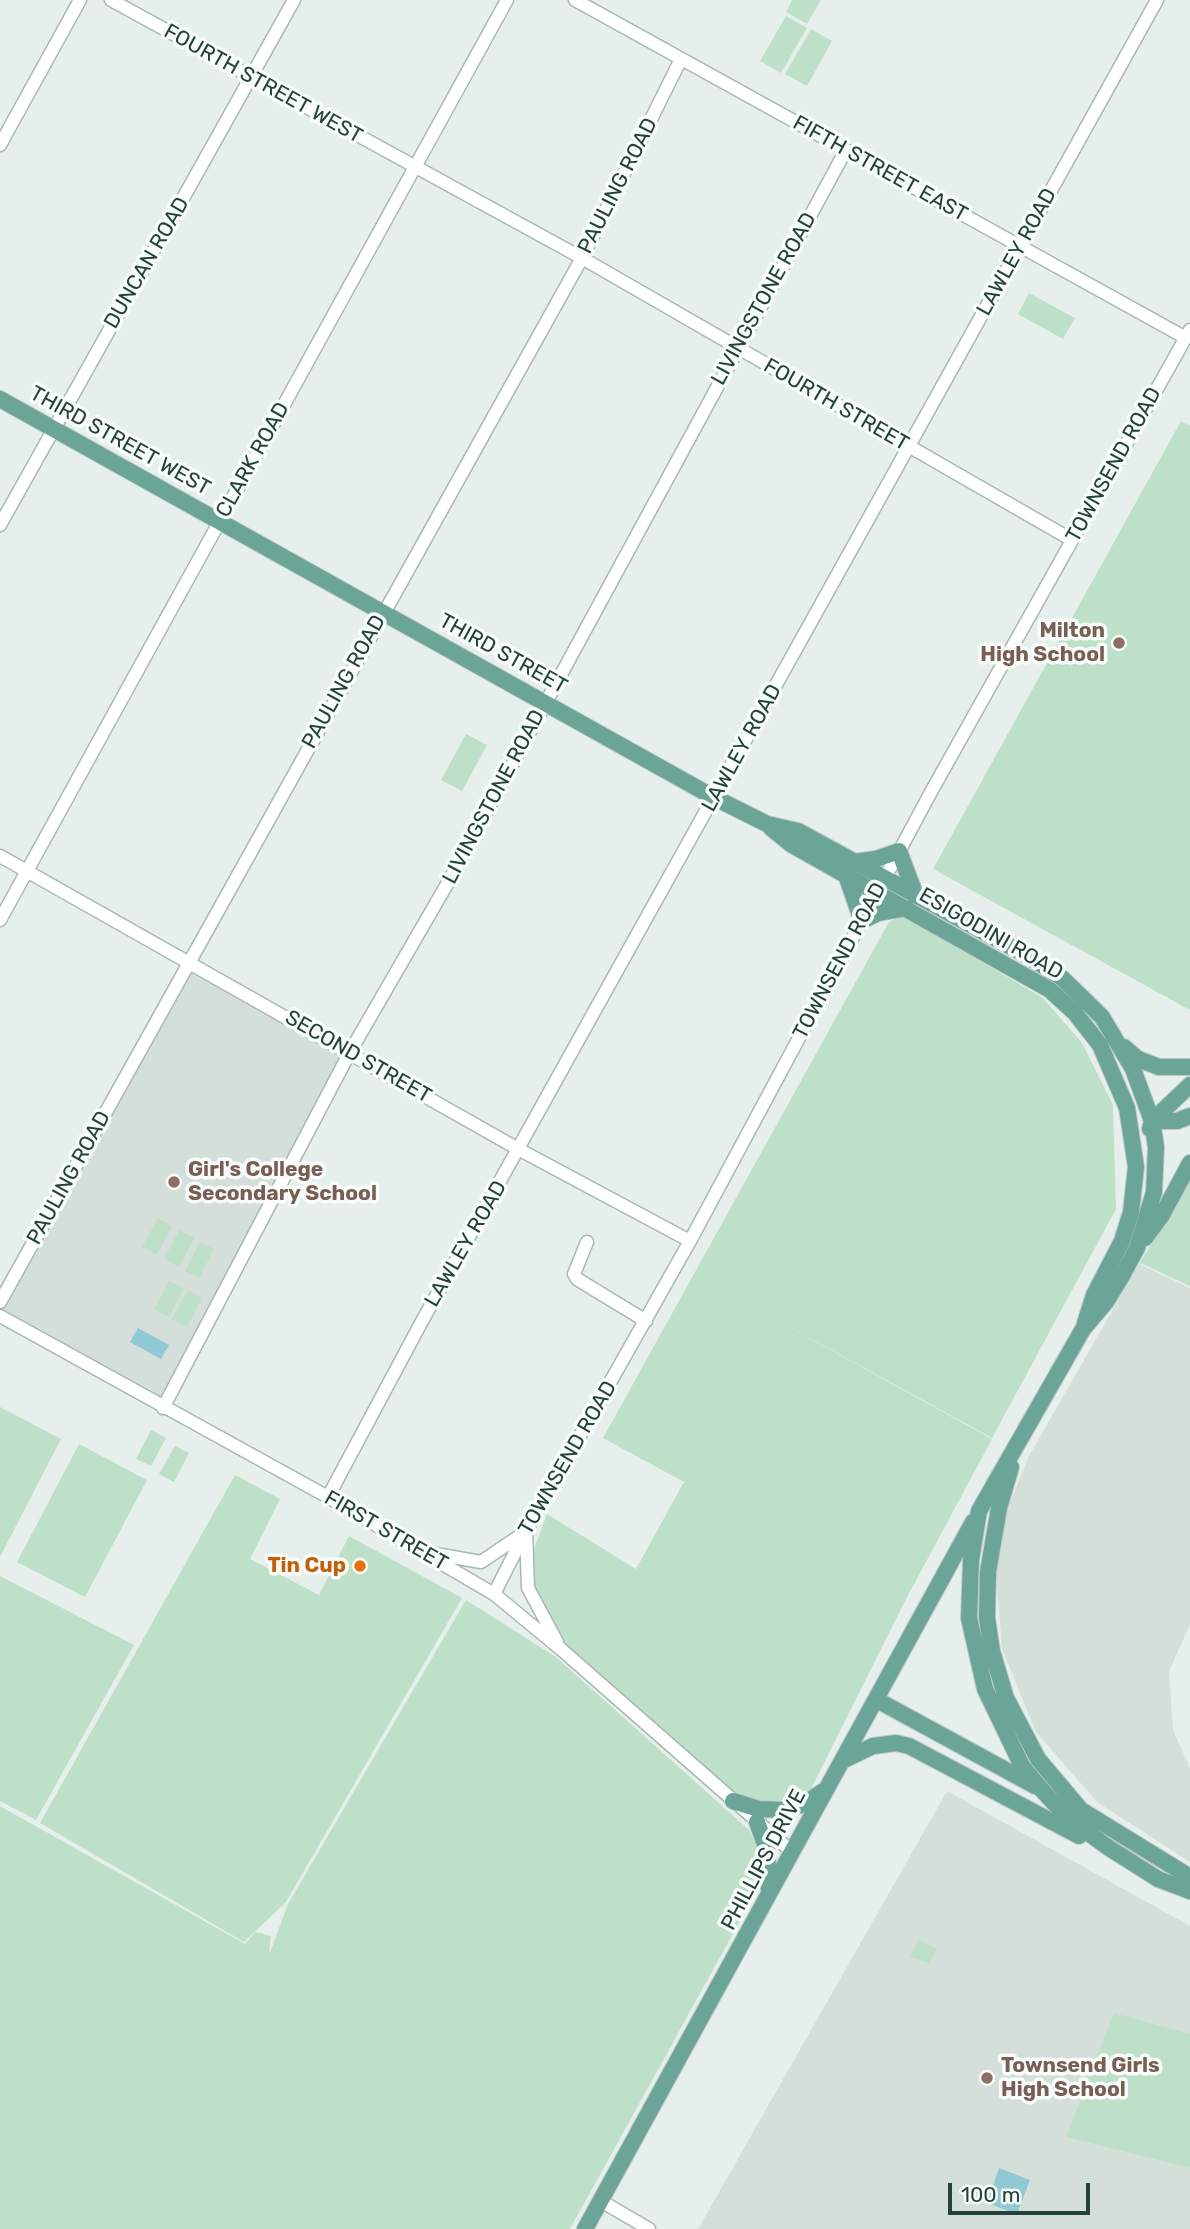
<!DOCTYPE html>
<style>
body{margin:0}
#map{position:relative;width:1190px;height:2229px;overflow:hidden;background:#e6efeb;font-family:Rubik,sans-serif}
canvas{display:block}
.scale{position:absolute;left:948px;top:2183px;width:142px;height:32px;box-sizing:border-box;border:4px solid #24423a;border-top:0;padding-left:9px;font-size:21px;line-height:24px;white-space:nowrap;color:#24423a;-webkit-text-stroke:5px #f7fbf9;paint-order:stroke}
</style>
<div id="map">
<canvas width="1190" height="2229"></canvas>
<div class="scale">100 m</div>
</div>
<script>
const ctx = document.querySelector('canvas').getContext('2d');
ctx.lineJoin = 'round';
function paint(path, color) {
  ctx.fillStyle = color;
  ctx.fill(path, 'evenodd');
}
function shape(rows) {
  const path = new Path2D();
  for (const r of rows) {
    path.moveTo(r[0], r[1]);
    for (let i = 2; i < r.length; i += 2) path.lineTo(r[i], r[i + 1]);
  }
  return path;
}
function trace(path, color, width, dash) {
  ctx.strokeStyle = color;
  ctx.lineWidth = width;
  ctx.lineCap = dash ? 'butt' : 'round';
  ctx.setLineDash(dash || []);
  ctx.stroke(path);
}
function drawText(font, color, halo, rows, align = 'center') {
  ctx.font = font + ' Rubik,sans-serif';
  ctx.lineWidth = 7;
  ctx.setLineDash([]);
  ctx.textBaseline = 'middle';
  ctx.strokeStyle = halo;
  ctx.fillStyle = color;
  for (const [text, x, y, turn = 0] of rows) {
    ctx.save();
    ctx.translate(x, y);
    ctx.rotate((+turn || 0) * Math.PI / 180);
    ctx.textAlign = isNaN(turn) ? turn : align;
    if (halo) ctx.strokeText(text, 0, 0);
    ctx.fillText(text, 0, 0);
    ctx.restore();
  }
}
paint(shape([
 [190,968,344,1053,162,1403,0,1310],
 [1139,1264,1190,1288,1190,1625,1169,1671,1173,1730,1190,1768,1190,1862,1097,1802,1036,1732,1002,1649,995,1559,1007,1510,1029,1456],
 [947,1791,1190,1926,1190,2229,698,2229]
]), '#d4dfda');
paint(shape([
 [792,0,821,0,807,24,786,12],
 [786,16,807,28,781,73,760,61],
 [811,29,832,41,807,86,785,74],
 [1029,293,1075,318,1063,339,1018,314],
 [1181,421,1190,426,1190,1010,933,869],
 [466,734,487,745,462,791,441,780],
 [902,915,1043,998,1082,1043,1113,1105,1116,1209,992,1438,735,1297,992,1439,905,1601,811,1789,777,1805,729,1791,563,1642,530,1588,531,1569,534,1549,547,1514,636,1569,684,1482,603,1438,889,922],
 [1190,1178,1190,1286,1140,1263],
 [158,1218,172,1226,157,1255,142,1247],
 [179,1230,194,1238,179,1267,164,1259],
 [200,1242,214,1249,199,1278,185,1271],
 [169,1281,184,1288,169,1317,154,1310],
 [188,1290,202,1298,187,1327,172,1319],
 [0,1407,61,1439,0,1557],
 [151,1430,166,1438,151,1466,136,1459],
 [79,1444,147,1480,85,1597,17,1562],
 [175,1446,189,1453,174,1482,159,1474],
 [235,1475,280,1499,250,1559,319,1595,349,1536,462,1598,286,1902,244,1942,40,1823],
 [0,1576,134,1645,36,1820,0,1801],
 [466,1600,556,1657,749,1830,760,1852,761,1883,570,2229,0,2229,0,1806,245,1944,255,1932,271,1936,269,1955,288,1904],
 [918,1939,937,1949,929,1963,910,1957],
 [1114,2013,1190,2034,1190,2168,1066,2137]
]), '#bfe0c8');
paint(shape([
 [138,1328,169,1345,161,1359,130,1342],
 [999,2168,1030,2180,1017,2214,987,2203]
]), '#8ec9d4');
const minor = shape([
 [111,0,582,258,1072,540],
 [575,0,1186,338],
 [0,145,80,0],
 [0,525,294,0],
 [0,856,520,1150,690,1241],
 [0,920,507,0],
 [587,1242,574,1274,577,1279,646,1321],
 [0,1302,582,258,681,59],
 [0,1316,328,1497,494,1594,562,1650,791,1851],
 [163,1408,350,1052,450,879,846,150],
 [328,1497,421,1323,1157,0],
 [526,1531,528,1588,557,1642],
 [430,1553,481,1562,521,1535],
 [494,1594,526,1531,690,1241,931,792,1190,330],
 [601,2201,649,2229]
]);
const major = shape([
 [0,399,715,798,767,824,798,831,1026,955,1062,978,1102,1017,1133,1069,1152,1121,1156,1147,1154,1192,1137,1248,1123,1274,1106,1302,1083,1329,979,1511,971,1560,969,1618,985,1689,1022,1766,1042,1790,1068,1818,1109,1848,1158,1879,1190,1891],
 [771,828,792,845,1050,990,1075,1013,1100,1045,1127,1108,1136,1167,1131,1212,1122,1241,1094,1295,1085,1323],
 [854,862,876,859,899,851,916,896],
 [846,875,862,921,878,913,906,908],
 [1124,1047,1138,1059,1159,1067,1190,1067],
 [1152,1121,1177,1121,1190,1116],
 [1150,1129,1152,1121,1190,1085],
 [1145,1238,1162,1215,1190,1163],
 [1011,1467,999,1508,988,1572,987,1618,992,1651,1006,1698,1038,1759,1081,1810,1190,1877],
 [877,1700,1035,1786],
 [844,1760,873,1746,896,1743,909,1746,1079,1836],
 [733,1801,759,1809,784,1810,804,1804,822,1792],
 [757,1822,767,1850,769,1890],
 [585,2229,973,1522]
]);
trace(minor, '#a8b8b2', 15);
trace(major, '#c2cac8', 18);
trace(minor, '#fff', 12);
trace(major, '#6aa596', 16);
for (const [x, y, r, color] of [
 [1119,643,7,"#8d6e63"],
 [174,1182,7,"#8d6e63"],
 [360,1566,7,"#e8710a"],
 [987,2078,7,"#8d6e63"]
]) {
  const dot = new Path2D();
  dot.arc(x, y, r, 0, 2 * Math.PI);
  ctx.fillStyle = color;
  ctx.fill(dot);
  trace(dot, '#f7fbf9', 2.5);
}
drawText('21px', '#24423a', '#f7fbf9', [
 ["FOURTH STREET WEST",263,84,29],
 ["FIFTH STREET EAST",880,169,29],
 ["PAULING ROAD",618,186,-63],
 ["LAWLEY ROAD",1017,252,-61],
 ["DUNCAN ROAD",147,263,-60],
 ["LIVINGSTONE ROAD",764,299,-61],
 ["FOURTH STREET",836,405,30],
 ["THIRD STREET WEST",120,441,29],
 ["CLARK ROAD",253,460,-61],
 ["TOWNSEND ROAD",1114,465,-61],
 ["THIRD STREET",503,654,29],
 ["PAULING ROAD",344,682,-61],
 ["LAWLEY ROAD",742,748,-61],
 ["LIVINGSTONE ROAD",494,797,-62],
 ["ESIGODINI ROAD",991,934,30],
 ["TOWNSEND ROAD",840,961,-62],
 ["SECOND STREET",358,1057,30],
 ["PAULING ROAD",69,1178,-61],
 ["LAWLEY ROAD",466,1244,-60],
 ["TOWNSEND ROAD",568,1458,-60],
 ["FIRST STREET",386,1531,30],
 ["PHILLIPS DRIVE",764,1860,-62]
]);
drawText('bold 21px', '#785e54', '#f7fbf9', [
 ["Milton",1105,631,"right"],
 ["High School",1105,655,"right"],
 ["Girl's College",188,1170],
 ["Secondary School",188,1194],
 ["Townsend Girls",1001,2066],
 ["High School",1001,2090]
], 'left');
drawText('bold 21px', '#c56008', '#f7fbf9', [
 ["Tin Cup",346,1566]
], 'right');
</script>
